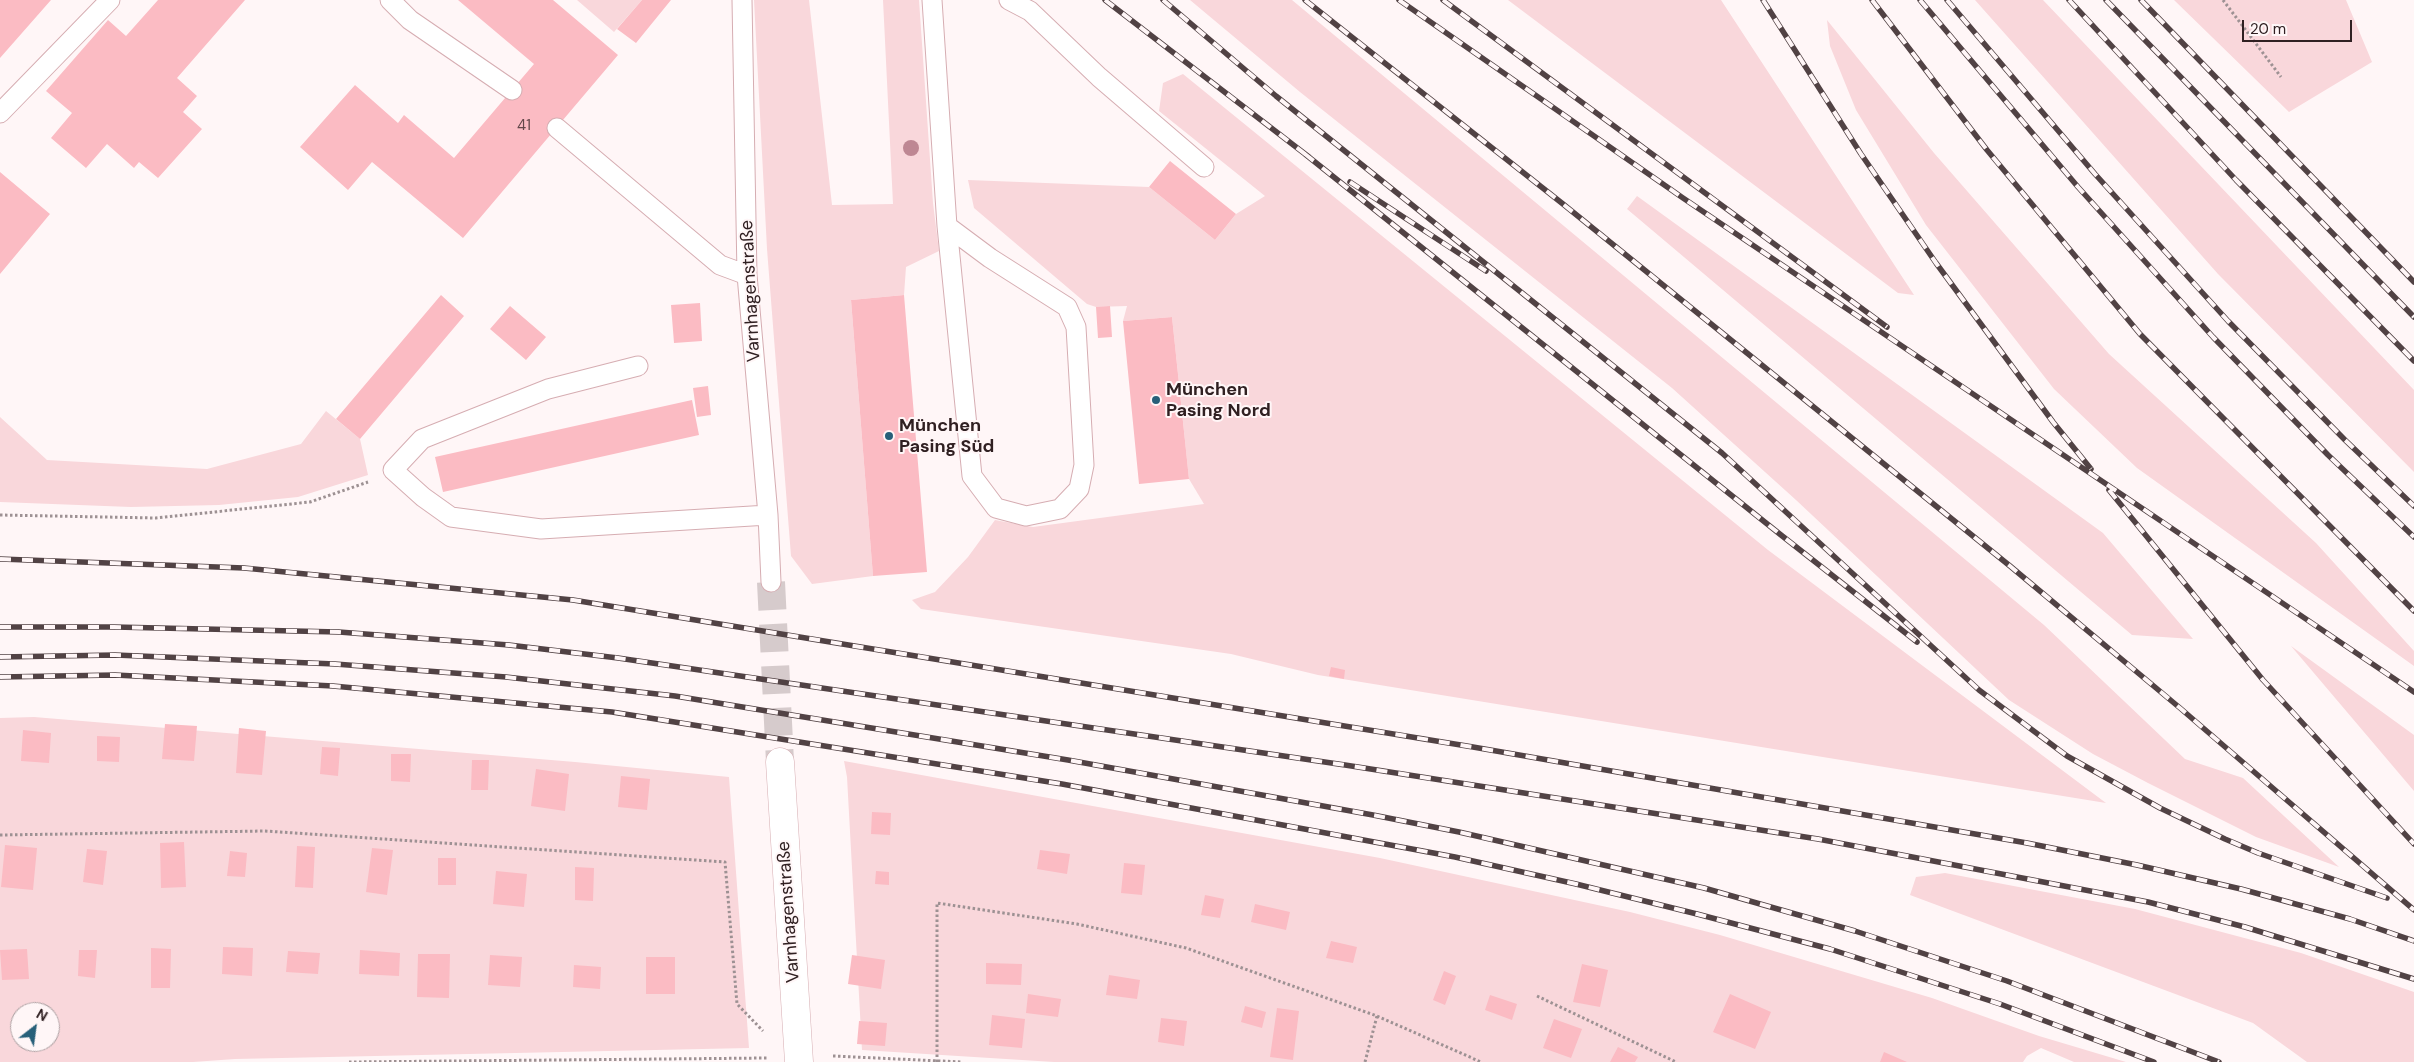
<!DOCTYPE html>
<meta charset="utf-8">
<style>
body{margin:0}
#map{position:relative;width:2414px;height:1062px;overflow:hidden;background:#fff6f7;font-family:"DM Sans",sans-serif}
canvas{display:block}
.north{position:absolute;left:10px;top:1002px;width:50px;height:50px;box-sizing:border-box;background:#fff6f7;border:1px solid #aca0a2;border-radius:50%;rotate:30deg;font-size:14px;font-weight:700;line-height:20px;text-align:center;color:#302022}
.north::after{content:'';display:block;margin:auto;width:18px;height:22px;background:#275f79;clip-path:polygon(50% 0,100% 100%,50% 72%,0 100%)}
.scale{position:absolute;left:2242px;top:20px;width:110px;height:22px;box-sizing:border-box;border:2px solid #302022;border-top:0;padding-left:6px;font-size:15px;line-height:18px;white-space:nowrap;color:#302022;-webkit-text-stroke:4px #fff6f7;paint-order:stroke}
</style>
<div id="map">
<canvas width="2414" height="1062"></canvas>
<div class="north">N</div>
<div class="scale">20 m</div>
</div>
<script>
const ctx = document.querySelector('canvas').getContext('2d');
ctx.lineJoin = 'round';
function paint(path, color) {
  ctx.fillStyle = color;
  ctx.fill(path, 'evenodd');
}
function shape(rows) {
  const path = new Path2D();
  for (const r of rows) {
    path.moveTo(r[0], r[1]);
    for (let i = 2; i < r.length; i += 2) path.lineTo(r[i], r[i + 1]);
  }
  return path;
}
function trace(path, color, width, dash) {
  ctx.strokeStyle = color;
  ctx.lineWidth = width;
  ctx.lineCap = dash ? 'butt' : 'round';
  ctx.setLineDash(dash || []);
  ctx.stroke(path);
}
function drawText(font, color, halo, rows, align = 'center') {
  ctx.font = font + ' "DM Sans",sans-serif';
  ctx.lineWidth = 4;
  ctx.setLineDash([]);
  ctx.textBaseline = 'middle';
  ctx.strokeStyle = halo;
  ctx.fillStyle = color;
  for (const [text, x, y, turn = 0] of rows) {
    ctx.save();
    ctx.translate(x, y);
    ctx.rotate((+turn || 0) * Math.PI / 180);
    ctx.textAlign = isNaN(turn) ? turn : align;
    if (halo) ctx.strokeText(text, 0, 0);
    ctx.fillText(text, 0, 0);
    ctx.restore();
  }
}
paint(shape([
 [577,0,642,0,614,32],
 [754,0,809,0,832,205,893,204,883,0,919,0,933,203,939,251,906,267,904,295,851,300,873,576,812,584,791,556,767,249],
 [1190,0,1292,0,2044,625,2185,759,2243,778,2339,867,2256,837,2148,783,2093,754,2009,700,1796,500,1672,388,1300,92],
 [1508,0,1721,0,1914,295,1898,293],
 [1975,0,2043,0,2414,390,2414,472,2218,274],
 [2174,0,2346,0,2372,62,2289,112],
 [1827,20,1934,153,2109,354,2316,543,2414,651,2414,666,2137,468,2054,389,1926,225,1856,110,1830,46],
 [1183,74,1768,550,2106,803,1318,675,1231,654,921,609,912,600,935,592,968,557,995,520,1033,527,1204,504,1189,479,1172,317,1123,321,1127,306,1096,307,1087,304,974,208,968,180,1149,187,1215,240,1236,214,1265,196,1159,111,1163,83],
 [1637,196,2103,533,2193,639,2132,635,1627,209],
 [326,411,360,439,368,475,298,497,219,505,131,507,0,502,0,417,47,460,207,469,301,444],
 [2291,646,2414,735,2414,791],
 [34,717,575,762,729,777,749,1048,235,1059,193,1062,0,1062,0,718],
 [20,1012,50,1012,50,1042,20,1042],
 [844,761,1380,858,1630,912,1720,935,1932,998,2039,1036,2126,1062,2074,1062,2041,1048,2027,1056,2023,1062,1054,1062,862,1050,847,777],
 [1945,873,2135,909,2301,953,2414,992,2414,1062,2307,1062,2253,1023,1910,895,1916,877]
]), '#f9d7db');
paint(shape([
 [0,0,51,0,0,58],
 [158,0,245,0,177,78,197,96,183,112,202,129,158,178,139,162,134,168,107,144,86,168,51,138,72,113,46,91,108,20,126,36],
 [458,0,553,0,618,55,463,238,372,162,348,190,300,147,355,85,398,123,404,115,454,158,534,64],
 [642,0,671,0,636,43,617,29],
 [1170,161,1236,214,1215,240,1149,187],
 [0,172,50,214,0,274],
 [441,295,464,316,360,439,336,419],
 [904,295,927,572,873,576,851,300],
 [700,303,702,341,674,343,671,305],
 [510,306,546,337,526,360,490,329],
 [1110,306,1112,337,1098,338,1096,307],
 [1172,317,1189,479,1139,484,1123,321],
 [708,386,711,415,697,417,693,388],
 [692,400,699,435,443,492,435,457],
 [1331,667,1345,670,1344,679,1329,676],
 [165,724,197,726,194,761,162,759],
 [239,728,266,731,262,775,236,773],
 [23,730,51,733,49,763,21,761],
 [97,736,120,737,119,762,97,761],
 [322,747,340,748,338,776,320,774],
 [391,754,411,754,410,782,391,781],
 [472,760,489,760,488,790,471,790],
 [536,769,569,774,565,811,531,806],
 [621,776,650,779,647,810,618,807],
 [872,812,891,813,890,835,871,834],
 [184,842,186,887,161,888,160,843],
 [5,845,37,848,33,890,1,887],
 [297,846,315,847,313,888,295,887],
 [372,848,393,850,387,895,366,892],
 [87,849,107,851,103,885,83,882],
 [1040,850,1070,854,1067,874,1037,869],
 [230,851,247,853,245,877,227,876],
 [438,858,456,858,456,885,438,885],
 [1124,863,1145,865,1142,895,1121,893],
 [575,867,594,868,593,901,575,900],
 [496,871,527,874,524,907,493,904],
 [876,871,889,872,889,885,875,884],
 [1205,895,1224,899,1220,918,1201,915],
 [1255,904,1290,912,1286,930,1251,922],
 [1331,941,1357,947,1353,963,1326,958],
 [223,947,253,948,252,976,222,974],
 [151,948,171,949,170,988,151,988],
 [27,949,29,979,2,980,0,950],
 [79,950,97,950,95,978,78,976],
 [360,950,400,953,399,976,359,974],
 [288,951,320,953,318,974,286,972],
 [418,954,450,954,449,998,417,997],
 [490,955,522,957,520,987,488,985],
 [852,955,885,960,881,989,848,984],
 [646,957,675,957,675,994,646,994],
 [986,963,1022,964,1021,985,986,984],
 [1582,964,1608,970,1600,1007,1573,1002],
 [574,965,601,967,600,989,573,987],
 [1444,971,1456,976,1445,1005,1433,1000],
 [1109,975,1140,980,1137,999,1106,995],
 [1028,994,1061,999,1058,1017,1026,1013],
 [1730,994,1771,1012,1755,1049,1713,1032],
 [1490,995,1517,1004,1512,1020,1485,1010],
 [1245,1006,1266,1012,1262,1028,1241,1022],
 [1277,1008,1299,1011,1293,1060,1270,1057],
 [992,1015,1025,1019,1022,1048,989,1045],
 [1161,1018,1187,1021,1184,1046,1158,1042],
 [1554,1019,1582,1029,1571,1058,1543,1048],
 [859,1021,887,1023,885,1046,857,1044],
 [1618,1047,1638,1057,1635,1062,1610,1062],
 [1884,1052,1907,1062,1880,1062]
]), '#fbbbc3');
trace(shape([
 [771,582,780,762]
]), '#d6cbcc', 28, [28, 14]);
const service = shape([
 [390,0,410,20,512,90],
 [742,0,747,275,768,515,771,582],
 [932,0,947,226,972,476,996,508,1026,516,1060,509,1079,489,1084,465,1076,327,1067,307,990,258,947,226],
 [1009,0,1030,11,1099,77,1204,167],
 [0,113,110,0],
 [557,128,720,265,747,275],
 [638,366,548,389,422,439,393,470,423,497,451,517,541,529,768,515]
]);
const minor = shape([
 [780,762,799,1062]
]);
trace(service, '#d6adb2', 21);
trace(minor, '#d6adb2', 29);
trace(shape([
 [2223,0,2281,77],
 [0,515,156,518,310,502,368,482],
 [0,835,265,831,725,862,737,1004,763,1031],
 [1537,996,1676,1062],
 [833,1056,962,1062],
 [349,1062,767,1058],
 [937,1062,937,903,1077,924,1186,948,1377,1016,1481,1062],
 [1365,1062,1377,1016]
]), '#9d9193', 3, [2.5, 2.5]);
trace(service, '#fff', 19);
trace(minor, '#fff', 28);
const rail = shape([
 [1105,0,1309,157],
 [1163,0,1276,96,1722,453,1979,690,2067,756,2160,808,2225,839,2258,853,2387,898],
 [1305,0,1563,204,2010,566,2180,708,2414,910],
 [1399,0,1683,198,2414,692],
 [1443,0,1887,327],
 [1763,0,1861,154,1936,263,2053,422,2091,469],
 [1872,0,1987,150,2140,334,2414,611],
 [1920,0,2078,187,2213,337,2328,455,2414,537],
 [1947,0,2095,174,2228,321,2345,440,2414,506],
 [2069,0,2236,180,2414,361],
 [2106,0,2414,317],
 [2141,0,2414,282],
 [1305,154,1781,535,1917,642],
 [1350,182,1486,271],
 [2109,490,2263,680,2414,844],
 [0,559,244,568,573,600,1473,747,2027,843,2137,865,2241,889,2350,919,2414,941],
 [0,627,114,627,339,632,509,645,618,658,1345,765,1818,839,2148,902,2245,927,2414,979],
 [0,657,115,655,335,664,506,677,675,696,1068,760,1373,815,1459,832,1704,888,1855,931,2007,981,2219,1062],
 [0,677,115,675,333,686,612,712,1062,784,1455,857,1576,884,1697,914,1830,949,2000,1004,2154,1062]
]);
trace(rail, '#514244', 5.5);
trace(rail, '#fff6f7', 4, [11]);
ctx.fillStyle = '#be8793';
for (const [x, y] of [
 [911,148]
]) {
  ctx.beginPath();
  ctx.arc(x, y, 8, 0, 2 * Math.PI);
  ctx.fill();
}
for (const [x, y, r, color] of [
 [1156,400,5,"#275f79"],
 [889,436,5,"#275f79"]
]) {
  const dot = new Path2D();
  dot.arc(x, y, r, 0, 2 * Math.PI);
  ctx.fillStyle = color;
  ctx.fill(dot);
  trace(dot, '#fff6f7', 2);
}
drawText('15px', '#63474a', null, [
 ["41",524,126]
]);
drawText('18px', '#302022', '#fff6f7', [
 ["Varnhagenstraße",751,291,-93],
 ["Varnhagenstraße",789,912,-94]
]);
drawText('bold 18px', '#302022', '#fff6f7', [
 ["München",1166,390],
 ["Pasing Nord",1166,411],
 ["München",899,426],
 ["Pasing Süd",899,447]
], 'left');
</script>
